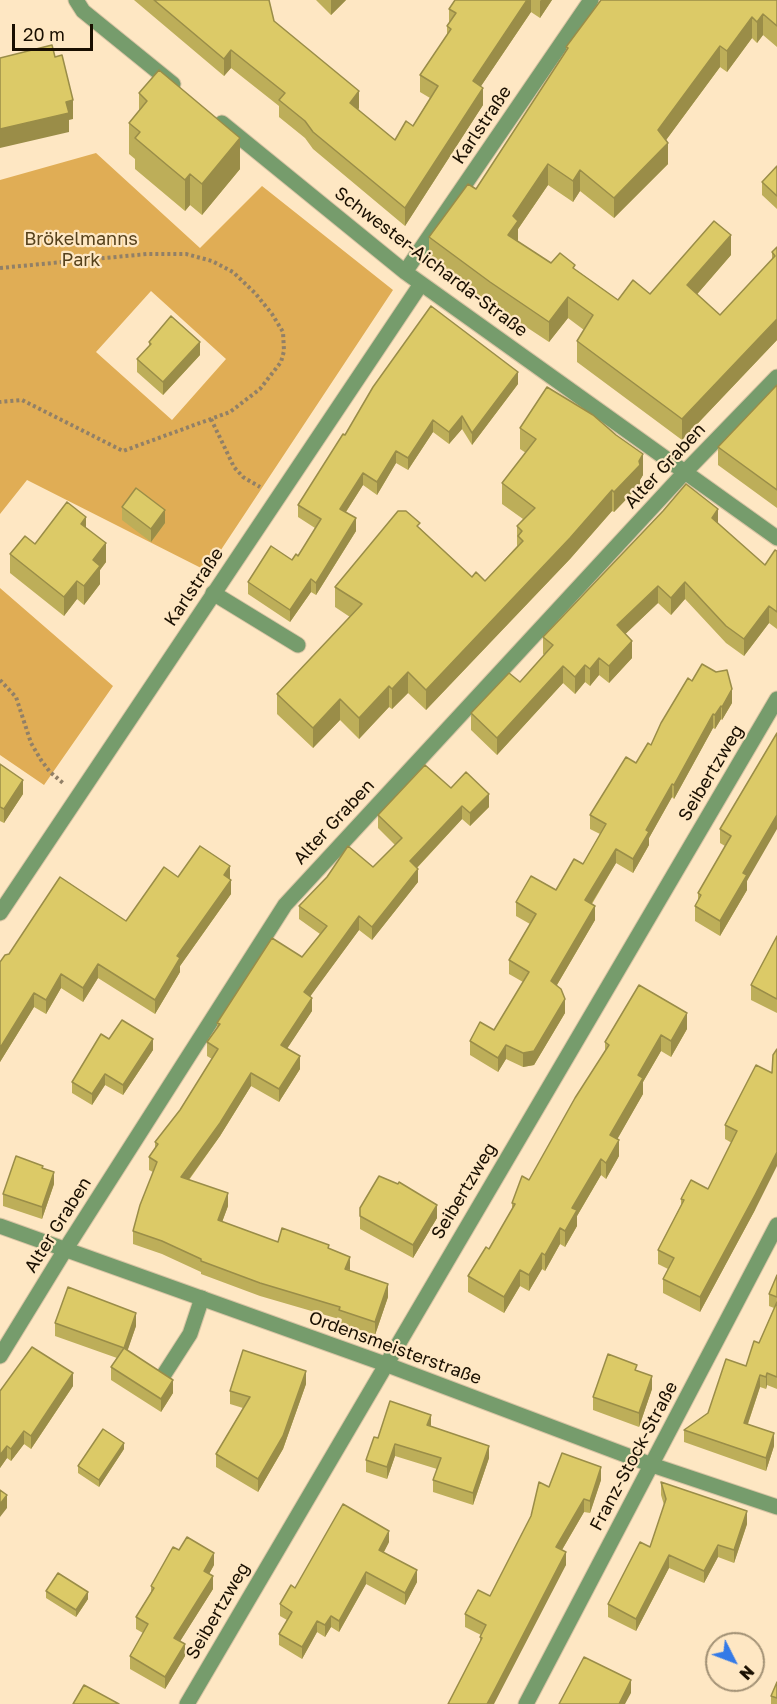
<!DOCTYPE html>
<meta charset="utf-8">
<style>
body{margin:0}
#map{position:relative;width:777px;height:1704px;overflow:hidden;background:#fee7c3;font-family:"Golos Text",sans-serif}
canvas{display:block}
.north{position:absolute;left:705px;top:1632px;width:60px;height:60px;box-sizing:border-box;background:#fee7c3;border:2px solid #a29175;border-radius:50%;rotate:132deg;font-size:16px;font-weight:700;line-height:24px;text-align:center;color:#190f01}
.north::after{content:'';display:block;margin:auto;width:21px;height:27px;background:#347ae7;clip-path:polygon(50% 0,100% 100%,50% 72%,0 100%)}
.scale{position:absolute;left:12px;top:24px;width:81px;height:27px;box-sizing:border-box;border:3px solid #190f01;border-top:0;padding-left:8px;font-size:18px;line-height:21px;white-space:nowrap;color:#190f01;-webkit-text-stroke:4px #fee7c3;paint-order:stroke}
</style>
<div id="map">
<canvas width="777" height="1704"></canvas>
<div class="north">N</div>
<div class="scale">20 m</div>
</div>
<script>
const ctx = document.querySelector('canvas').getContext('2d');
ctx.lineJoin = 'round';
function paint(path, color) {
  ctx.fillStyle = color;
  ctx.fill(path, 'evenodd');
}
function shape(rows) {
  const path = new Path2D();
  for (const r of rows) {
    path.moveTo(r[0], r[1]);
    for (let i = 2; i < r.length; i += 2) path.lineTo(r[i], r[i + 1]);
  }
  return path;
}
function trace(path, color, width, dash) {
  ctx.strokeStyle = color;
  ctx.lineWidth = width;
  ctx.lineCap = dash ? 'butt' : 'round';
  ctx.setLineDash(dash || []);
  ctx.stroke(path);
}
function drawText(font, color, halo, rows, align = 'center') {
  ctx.font = font + ' "Golos Text",sans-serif';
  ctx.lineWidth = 4.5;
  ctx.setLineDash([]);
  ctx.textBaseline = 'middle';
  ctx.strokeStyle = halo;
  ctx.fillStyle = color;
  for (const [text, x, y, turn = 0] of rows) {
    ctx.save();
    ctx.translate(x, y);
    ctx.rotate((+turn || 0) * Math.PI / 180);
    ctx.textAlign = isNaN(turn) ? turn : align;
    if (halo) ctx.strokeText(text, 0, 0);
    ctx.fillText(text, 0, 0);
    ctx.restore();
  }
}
paint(shape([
 [96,153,200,248,262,186,393,290,207,571,27,480,0,514,0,180],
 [151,291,226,359,172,420,96,352],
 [0,588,113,686,44,785,0,755]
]), '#e0ad55');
const lane = shape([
 [213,593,298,645],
 [163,1376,190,1334,202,1298]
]);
const street = shape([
 [76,0,83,11,173,84],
 [222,123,405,272,777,538],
 [405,272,591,0],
 [0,913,421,284],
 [0,1226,385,1364,652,1465,777,1507],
 [0,1356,65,1250,285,905,685,472,777,377],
 [187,1704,777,699],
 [526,1704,777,1225]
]);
trace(lane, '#d9c4a4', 17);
trace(street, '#d9c4a4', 17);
trace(shape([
 [0,268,147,254,186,254,212,261,233,272,255,293,272,314,283,332,284,351,281,362,260,389,230,412,123,451,22,400,0,402],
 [211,419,234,467,243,477,260,487],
 [0,680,16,697,31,743,41,760,50,772,63,783]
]), '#918067', 4, [3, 3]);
trace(lane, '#769c6c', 15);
trace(street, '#769c6c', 15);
paint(shape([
 [134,0,269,0,274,21,359,108,358,110,395,140,413,126,430,98,420,92,420,75,447,35,447,26,449,23,449,9,455,0,552,0,540,18,531,12,481,86,483,105,405,226,313,149,305,138,279,117,279,106,231,68,224,76],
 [316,0,346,0,331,15],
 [777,0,777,47,763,35,757,43,752,38,727,72,720,67,666,140,668,164,614,218,580,191,573,202,548,185,518,229,518,242,551,263,575,269,618,300,650,294,731,255,697,294,720,315,772,260,772,252,777,247,777,340,682,440,577,362,577,341,584,330,568,318,549,342,490,303,429,258,429,237,476,189,566,52,566,47],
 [139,93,240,169,202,215,190,205,185,211,135,169,135,159,129,154,129,123,139,111],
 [777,166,777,209,762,195,762,182],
 [149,342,200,355,163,395,137,372,137,359,149,346],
 [518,384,472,445,462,429,449,444,433,432,408,470,396,463,377,495,363,485,346,512,356,531,316,595,311,592,290,622,248,594,248,582,292,560,298,556,315,528,298,517,298,505,345,435],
 [777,385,777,508,718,465,718,447],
 [520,428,643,475,640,480,640,485,614,512,612,511,570,559,426,710,408,693,392,709,389,707,359,739,340,720,313,748,277,714,277,694,350,617,335,607,335,587,420,528,472,577,485,581,517,546,517,526,523,519,502,504,502,483,526,453,520,449],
 [122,507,165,523,151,542,122,520],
 [718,523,765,565,777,551,777,629,769,623,744,656,726,643,685,599,671,615,658,603,625,634,632,658,609,683,599,675,590,686,585,682,575,694,563,683,497,755,471,730,471,713,520,682,544,655,543,654,543,637],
 [86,528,106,562,100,570,100,584,84,605,77,599,64,616,10,573,10,554,35,544],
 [732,703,722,720,721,719,715,729,713,728,674,799,672,797,649,838,649,845,633,873,616,863,592,904,595,920,557,985,565,1013,534,1065,523,1067,506,1059,498,1072,470,1055,470,1041,494,1030,523,982,509,974,509,960,530,924,516,916,516,902,556,890,583,864,600,834,590,829,590,815,651,745,661,723],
 [777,733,747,881,747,890,720,936,695,921,695,906,698,901,698,893,725,846,720,843,720,829],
 [0,764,23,794,4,823,0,821],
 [451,788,489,807,470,826,462,819,417,868,418,882,372,940,359,930,310,996,312,1011,287,1048,300,1069,279,1102,251,1086,220,1136,189,1180,228,1206,222,1222,278,1242,329,1249,350,1271,388,1297,375,1335,339,1323,339,1319,260,1296,201,1274,201,1272,162,1254,133,1244,133,1231,153,1172,149,1170,149,1157,155,1149,155,1142,180,1110,212,1059,207,1056,207,1042,217,1027,217,1023,302,957,320,934,299,919,299,906,373,867,395,845,378,828,378,815],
 [178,877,230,880,231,894,180,966,180,972,155,1014,98,978,83,1002,61,988,46,1014,34,1007,0,1062,0,962,9,954,126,921],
 [777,936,777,1013,751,1000,751,985],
 [687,1029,671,1057,661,1051,643,1082,643,1094,617,1139,619,1156,606,1179,601,1175,577,1216,577,1226,565,1247,560,1244,545,1271,542,1269,529,1291,520,1286,504,1313,468,1292,468,1276,489,1249,512,1209,512,1203,529,1180,605,1051,605,1042],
 [109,1039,153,1050,123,1095,105,1085,92,1105,72,1093,72,1082],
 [772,1073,755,1210,700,1312,663,1293,663,1279,668,1269,658,1264,658,1250,681,1205,681,1199,708,1189,732,1143,725,1139,725,1125],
 [43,1168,54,1184,42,1219,3,1206,3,1194],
 [398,1184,437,1218,413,1258,360,1229,360,1208],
 [777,1275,777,1389,767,1385,766,1389,760,1387,748,1424,774,1446,766,1471,684,1442,684,1430,708,1413,746,1366,759,1343,774,1308,769,1306,769,1294],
 [55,1323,136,1326,127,1351,173,1393,161,1412,111,1380,111,1367,117,1358,55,1336],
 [637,1371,652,1389,639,1427,593,1410,593,1397],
 [306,1384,283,1449,258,1492,216,1467,216,1454,243,1408,230,1404,230,1391],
 [73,1386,31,1449,24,1444,11,1461,7,1458,0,1468,0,1391],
 [431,1426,489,1458,473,1505,433,1492,433,1480,437,1469,395,1456,387,1479,366,1472,366,1460,378,1438],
 [124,1449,99,1487,78,1473,78,1466],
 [601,1480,590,1513,584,1512,562,1550,566,1565,480,1643,480,1637,481,1635,465,1627,465,1614,490,1596,549,1487],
 [661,1482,747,1524,734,1563,718,1557,704,1583,669,1568,636,1631,608,1617,608,1604,650,1547,664,1505,661,1495],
 [389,1542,384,1552,417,1582,405,1605,366,1584,339,1632,331,1627,325,1637,317,1632,302,1659,279,1645,279,1634,287,1620,280,1616,280,1604,295,1588],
 [214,1565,209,1574,213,1589,180,1641,185,1656,165,1689,130,1669,130,1656,143,1633,136,1629,136,1617,151,1592,151,1586],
 [46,1591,88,1599,76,1617,46,1598],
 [777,1682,777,1704,771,1704,771,1696]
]), '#bdae59');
paint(shape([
 [331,0,346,0,331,15],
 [527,0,531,0,531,12,473,98,473,81],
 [541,0,552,0,540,18,540,1],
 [763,14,763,35,757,43,757,22],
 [752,17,752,38,727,72,727,51],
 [720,46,720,67,658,151,658,130],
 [231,50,231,68,224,76,224,59],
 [483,88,483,105,405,226,405,208],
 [359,91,359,108,350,120,350,103],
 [73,100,73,119,69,120,69,132,0,148,0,129,66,102],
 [240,138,240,169,202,215,202,184],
 [668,143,668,164,614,218,614,198],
 [548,164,548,185,518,229,518,241,508,235,513,216],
 [580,170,580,191,573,202,573,181],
 [190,174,190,205,185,211,185,180],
 [731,235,731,255,687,306,687,285],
 [568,297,568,318,549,342,549,322],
 [777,319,777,340,682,440,682,419],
 [200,342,200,355,163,395,163,382],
 [518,372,518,384,472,445,472,433],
 [462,416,462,429,449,444,449,432],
 [433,420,433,432,408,470,408,458],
 [396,451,396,463,377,495,377,482],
 [643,454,643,475,640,480,640,485,614,512,614,492],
 [363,473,363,485,340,521,340,509],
 [612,490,612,511,570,559,426,710,426,690],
 [718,509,718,526,712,518],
 [165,510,165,523,151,542,151,529],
 [86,517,86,536,81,524],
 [356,518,356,531,316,595,316,583],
 [106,543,106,562,100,570,100,584,84,605,84,586,93,560],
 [311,579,311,592,290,622,290,610],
 [77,581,77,599,64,616,64,597],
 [685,582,685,599,671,615,671,598],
 [658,586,658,603,617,642,617,625],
 [769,606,769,623,744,656,744,639],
 [632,641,632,658,609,683,609,666],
 [599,658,599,675,590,686,590,669],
 [585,665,585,682,575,694,575,677],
 [563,666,563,683,497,755,497,738],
 [408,672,408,693,392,709,392,689],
 [389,686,389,707,359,739,359,718],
 [732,689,732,703,722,720,722,707],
 [340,699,340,720,313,748,313,728],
 [721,706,721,719,715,729,715,715],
 [713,714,713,728,674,799,674,785],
 [23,780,23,794,4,823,4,809],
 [672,784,672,797,649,838,649,845,633,873,633,859,646,830],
 [489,794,489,807,470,826,470,813],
 [462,806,462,819,410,875,410,861],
 [777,815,777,829,747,881,747,890,720,936,720,921,743,873],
 [616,849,616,863,585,914,585,900],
 [230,866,230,881,224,875],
 [418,869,418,882,372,940,372,927],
 [231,880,231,894,180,966,180,972,155,1014,155,1000,177,956],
 [595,906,595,920,551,995,551,981],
 [359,916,359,930,304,1005,304,992],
 [98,964,98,978,83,1002,83,988],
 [61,974,61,988,46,1014,46,1000],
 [34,993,34,1007,0,1062,0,1048],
 [312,998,312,1011,281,1058,281,1045],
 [565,999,565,1013,534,1065,523,1067,523,1053],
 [687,1013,687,1029,671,1057,671,1041],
 [661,1035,661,1051,643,1082,643,1094,610,1152,610,1135,638,1075],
 [153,1039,153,1050,123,1095,123,1085],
 [506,1045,506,1059,498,1072,498,1058],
 [300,1056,300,1069,279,1102,279,1089],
 [251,1073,251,1086,220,1136,181,1190,181,1177],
 [105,1074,105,1085,92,1105,92,1094],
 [619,1140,619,1156,606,1179,606,1163],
 [777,1152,777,1166,755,1210,700,1312,700,1297],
 [601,1159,601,1175,577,1216,577,1226,565,1247,565,1231,572,1208],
 [54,1172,54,1184,42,1219,42,1207],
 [228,1193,228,1206,218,1233,218,1220],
 [437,1205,437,1218,413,1258,413,1245],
 [560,1228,560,1244,545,1271,545,1255],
 [542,1253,542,1269,529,1291,529,1275],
 [350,1257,350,1270,345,1269],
 [520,1270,520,1286,504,1313,504,1297],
 [388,1284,388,1297,375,1335,375,1322],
 [136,1313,136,1326,124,1361,124,1348],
 [306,1371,306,1384,283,1449,258,1492,258,1479],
 [73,1373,73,1386,31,1449,31,1436],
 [767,1373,767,1385,766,1389,766,1377],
 [760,1375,760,1387,744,1435,744,1423],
 [652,1376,652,1389,639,1427,639,1413],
 [173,1380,173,1393,161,1412,161,1399],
 [431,1415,431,1426,427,1425],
 [24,1431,24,1444,11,1461,11,1449],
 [774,1433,774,1446,766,1471,766,1458],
 [124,1443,124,1449,99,1487,99,1480],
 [395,1444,395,1456,387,1479,387,1467],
 [7,1446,7,1458,0,1468,0,1455],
 [489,1446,489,1458,473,1505,473,1493],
 [601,1467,601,1480,590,1513,590,1501],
 [7,1495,7,1508,0,1517,0,1504],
 [584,1499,584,1512,556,1560,556,1547],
 [747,1511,747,1524,734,1563,734,1550],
 [389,1531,389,1542,379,1561,379,1550],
 [718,1545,718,1557,704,1583,704,1571],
 [566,1552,566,1565,494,1704,487,1704],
 [214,1553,214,1565,204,1583,204,1571],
 [669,1555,669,1568,636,1631,636,1619],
 [417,1570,417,1582,405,1605,405,1593],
 [366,1572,366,1584,339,1632,339,1621],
 [213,1576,213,1589,174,1651,174,1638],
 [88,1592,88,1599,76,1617,76,1610],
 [331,1616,331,1627,325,1637,325,1625],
 [317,1621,317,1632,302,1659,302,1647],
 [185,1644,185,1656,165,1689,165,1677],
 [631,1680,631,1693,625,1704,619,1704]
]), '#9a8d48');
const building = shape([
 [154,0,269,0,274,21,359,91,350,103,395,140,406,121,413,126,438,86,420,75,451,29,447,26,456,13,449,9,455,0,527,0,473,81,483,88,405,208,313,132,305,121,279,100,285,93,231,50,224,59,154,0],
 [601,0,777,0,777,26,763,14,757,22,752,17,727,51,720,46,658,130,668,143,614,198,580,170,573,181,548,164,513,216,518,221,508,235,551,263,560,253,575,265,573,268,618,300,633,280,650,294,714,221,731,235,687,285,720,315,775,256,772,252,777,247,777,319,682,419,577,341,593,315,568,297,549,322,490,282,429,237,468,184,476,189,568,48,566,47,601,0],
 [52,45,55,57,62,55,73,100,66,102,69,113,0,129,0,58,52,45],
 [159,70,240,138,202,184,190,174,185,180,167,165,135,138,140,132,129,123,147,101,139,93,159,70],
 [777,166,777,196,762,182,777,166],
 [431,306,518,372,472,433,462,416,449,432,433,420,408,458,396,451,377,482,363,473,340,509,356,518,316,583,311,579,290,610,248,582,271,546,292,560,296,554,298,556,321,519,298,505,343,434,345,435,373,387,431,306],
 [171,316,200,342,163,382,137,359,151,344,149,342,171,316],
 [777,385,777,490,718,447,777,385],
 [547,387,593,415,616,435,643,454,639,461,640,465,614,492,612,490,570,538,426,690,408,672,392,689,389,686,359,718,340,699,313,728,277,694,362,604,335,587,398,511,406,511,420,523,417,526,472,577,476,572,485,581,523,541,518,536,522,531,517,526,535,508,502,483,536,439,520,428,547,387],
 [686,484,718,509,712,518,765,565,775,550,777,551,777,612,769,606,744,639,726,626,685,582,671,598,658,586,617,625,632,641,609,666,599,658,590,669,585,665,575,677,563,666,497,738,471,713,509,673,520,682,553,645,543,637,663,511,686,484],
 [136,488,165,510,151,529,122,507,136,488],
 [67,502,86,517,81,524,106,543,93,560,100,566,84,586,77,581,64,597,10,554,25,536,35,544,67,502],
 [702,664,716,672,727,670,732,689,722,707,721,706,715,715,713,714,674,785,672,784,646,830,649,832,633,859,616,849,585,900,595,906,551,981,561,989,565,999,534,1051,523,1053,506,1045,498,1058,470,1041,480,1022,494,1030,529,972,509,960,536,914,516,902,531,876,556,890,574,859,583,864,606,824,590,815,626,757,636,763,648,743,651,745,661,723,688,678,692,681,702,664],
 [777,733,777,815,743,873,747,875,720,921,695,906,701,895,698,893,731,836,720,829,777,733],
 [0,764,23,780,4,809,0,807,0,764],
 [425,765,451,788,466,772,489,794,470,813,462,806,410,861,418,869,372,927,359,916,304,992,312,998,281,1045,300,1056,279,1089,251,1073,220,1123,181,1177,228,1193,218,1220,278,1242,282,1228,329,1245,328,1248,350,1257,345,1269,388,1284,375,1322,339,1310,340,1307,260,1283,201,1261,201,1259,162,1241,133,1231,140,1205,157,1162,149,1157,158,1144,155,1142,180,1110,218,1049,207,1042,220,1024,217,1023,272,938,302,957,327,926,299,906,327,877,348,846,373,867,402,838,378,815,425,765],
 [200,846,230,866,224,875,231,880,177,956,180,958,155,1000,98,964,83,988,61,974,46,1000,34,993,0,1048,0,962,5,955,9,954,60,877,126,921,164,867,178,877,200,846],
 [777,936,777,999,751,985,777,936],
 [639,985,687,1013,671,1041,661,1035,638,1075,643,1078,610,1135,619,1140,606,1163,601,1159,572,1208,577,1210,565,1231,560,1228,545,1255,542,1253,529,1275,520,1270,504,1297,468,1276,486,1247,489,1249,515,1204,512,1203,522,1176,529,1180,575,1098,609,1045,605,1042,639,985],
 [122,1020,153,1039,123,1085,105,1074,92,1094,72,1082,101,1034,109,1039,122,1020],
 [777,1049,777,1152,755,1195,700,1297,663,1279,674,1258,658,1250,684,1200,681,1199,691,1180,708,1189,737,1131,725,1125,756,1065,772,1073,773,1055,777,1049],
 [16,1156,43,1166,42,1168,54,1172,42,1207,3,1194,16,1156],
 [379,1176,398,1184,399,1182,437,1205,413,1245,360,1216,360,1208,379,1176],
 [777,1275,777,1297,769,1294,777,1275],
 [68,1287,136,1313,124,1348,55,1323,68,1287],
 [777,1302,777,1377,767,1373,766,1377,760,1375,744,1423,774,1433,766,1458,684,1430,708,1413,726,1359,746,1366,754,1341,759,1343,777,1302],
 [32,1347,73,1373,31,1436,24,1431,11,1449,7,1446,0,1455,0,1391,32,1347],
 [124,1348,173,1380,161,1399,111,1367,124,1348],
 [243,1350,306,1371,283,1436,258,1479,216,1454,250,1397,230,1391,243,1350],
 [608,1354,637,1365,635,1370,652,1376,639,1413,593,1397,608,1354],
 [390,1401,431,1415,427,1425,489,1446,473,1493,433,1480,441,1458,395,1444,387,1467,366,1460,374,1437,378,1438,390,1401],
 [103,1429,124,1443,99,1480,78,1466,103,1429],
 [562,1453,601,1467,590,1501,584,1499,556,1547,566,1552,495,1689,487,1704,448,1704,482,1638,480,1637,486,1625,465,1614,478,1590,490,1596,531,1516,539,1482,549,1487,562,1453],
 [661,1482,747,1511,734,1550,718,1545,704,1571,669,1555,636,1619,608,1604,640,1542,650,1547,666,1499,661,1482],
 [0,1490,7,1495,0,1504,0,1490],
 [343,1504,389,1531,379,1550,417,1570,405,1593,366,1572,339,1621,331,1616,325,1625,317,1621,302,1647,279,1634,292,1612,280,1604,291,1585,295,1588,343,1504],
 [187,1537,214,1553,204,1571,213,1576,174,1638,185,1644,165,1677,130,1656,148,1624,136,1617,154,1588,151,1586,173,1547,179,1550,187,1537],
 [58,1573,88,1592,76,1610,46,1591,58,1573],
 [584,1657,631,1680,619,1704,559,1704,584,1657],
 [777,1682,777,1698,771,1696,777,1682],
 [84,1685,119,1704,73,1704,84,1685]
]);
paint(building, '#dcca67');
trace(building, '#9a8d48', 1.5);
drawText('18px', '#190f01', '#fee7c3', [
 ["Karlstraße",482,125,-56],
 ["Schwester-Aicharda-Straße",431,262,37],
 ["Alter Graben",665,466,-47],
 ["Karlstraße",194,587,-56],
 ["Seibertzweg",711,773,-59],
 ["Alter Graben",334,822,-47],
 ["Seibertzweg",464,1191,-59],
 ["Alter Graben",58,1225,-58],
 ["Ordensmeisterstraße",395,1348,20],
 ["Franz-Stock-Straße",634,1456,-62],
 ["Seibertzweg",218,1611,-60]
]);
drawText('18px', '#56411c', '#fee7c3', [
 ["Brökelmanns",81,239],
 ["Park",81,260]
]);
</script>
